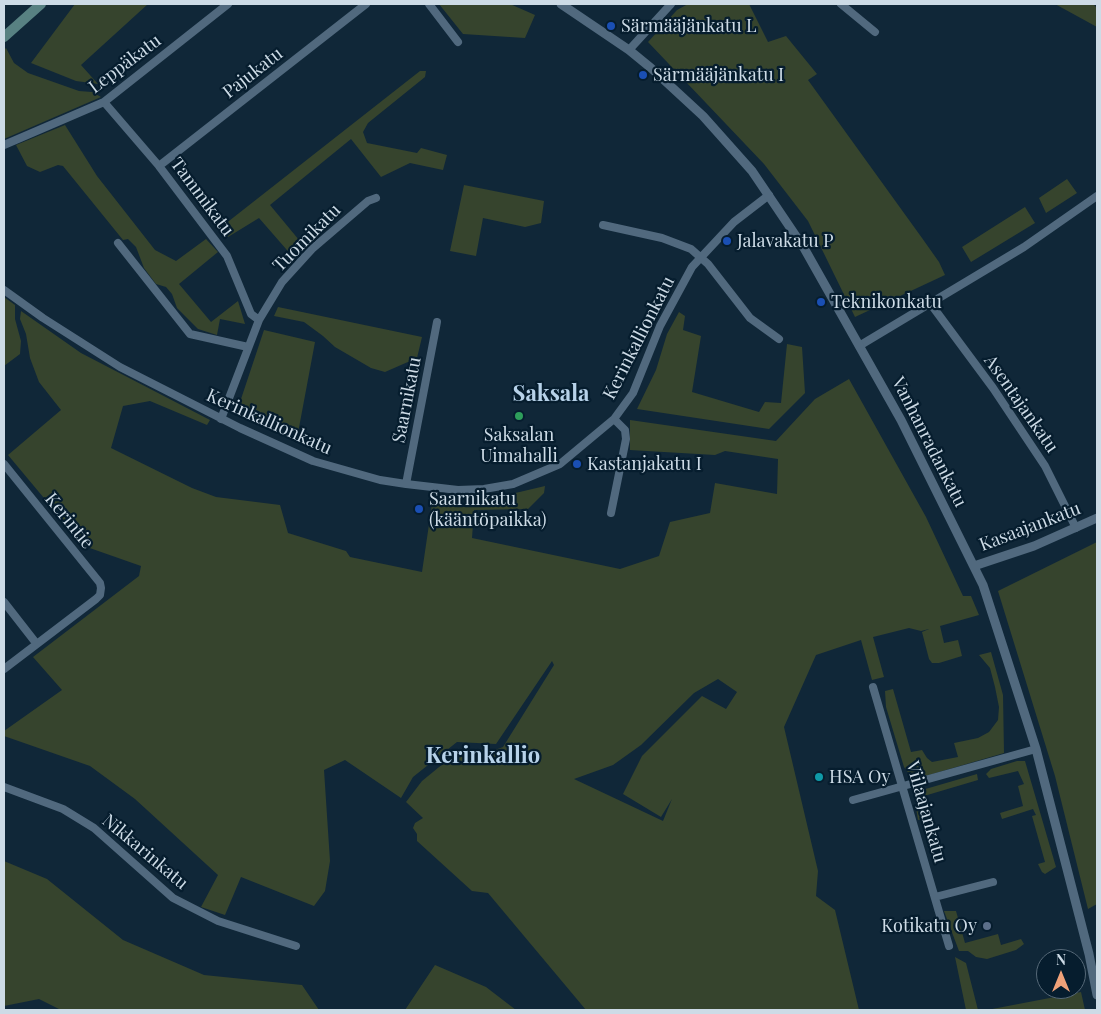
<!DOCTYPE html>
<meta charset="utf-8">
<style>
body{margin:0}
#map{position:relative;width:1101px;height:1014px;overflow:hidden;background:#102738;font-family:"Playfair Display",serif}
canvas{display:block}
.frame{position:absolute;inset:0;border:5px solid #cddbe6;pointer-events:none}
.north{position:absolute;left:1036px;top:949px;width:50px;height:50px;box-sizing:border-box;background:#061d2e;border:1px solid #566978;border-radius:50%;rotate:0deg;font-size:14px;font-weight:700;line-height:20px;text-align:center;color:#cddbe6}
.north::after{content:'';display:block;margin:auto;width:18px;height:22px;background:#f0a279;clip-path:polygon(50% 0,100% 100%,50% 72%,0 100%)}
</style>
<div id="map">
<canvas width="1101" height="1014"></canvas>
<div class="frame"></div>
<div class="north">N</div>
</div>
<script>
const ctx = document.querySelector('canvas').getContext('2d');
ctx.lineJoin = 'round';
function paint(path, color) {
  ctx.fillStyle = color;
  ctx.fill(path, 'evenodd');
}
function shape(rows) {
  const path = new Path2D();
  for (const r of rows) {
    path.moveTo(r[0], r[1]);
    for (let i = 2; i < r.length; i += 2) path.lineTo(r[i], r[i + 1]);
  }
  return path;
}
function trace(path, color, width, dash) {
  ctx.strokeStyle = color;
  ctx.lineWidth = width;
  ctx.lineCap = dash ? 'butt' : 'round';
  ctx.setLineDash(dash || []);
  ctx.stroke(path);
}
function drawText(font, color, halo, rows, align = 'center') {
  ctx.font = font + ' "Playfair Display",serif';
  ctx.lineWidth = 4.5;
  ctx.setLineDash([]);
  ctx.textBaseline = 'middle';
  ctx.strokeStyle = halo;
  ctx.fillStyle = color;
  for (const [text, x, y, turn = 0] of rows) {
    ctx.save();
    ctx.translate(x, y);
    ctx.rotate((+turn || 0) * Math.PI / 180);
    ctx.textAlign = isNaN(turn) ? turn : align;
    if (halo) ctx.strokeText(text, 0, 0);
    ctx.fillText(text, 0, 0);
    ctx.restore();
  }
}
paint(shape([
 [75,4,148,4,81,65,98,84,76,81,31,63],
 [439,4,510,4,535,15,525,38,463,34],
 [688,4,749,4,768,42,786,36,817,74,808,80,922,238,939,262,945,275,855,317,808,221,764,164,648,42,677,10],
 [1055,4,1093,4,1097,8,1097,27],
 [6,48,14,63,28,73,79,91,92,92,101,97,4,139,4,50],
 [420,71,426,71,425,77,368,123,363,132,367,143,417,153,421,148,447,155,443,170,410,163,381,177,351,139,270,205,304,246,293,257,259,218,228,237,220,228],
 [65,125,97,176,155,250,176,261,206,239,218,252,179,284,211,322,238,301,245,324,220,319,217,335,198,329,177,308,172,294,166,287,156,284,144,268,136,247,128,239,123,240,63,166,58,165,40,172,27,166,16,145],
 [1067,179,1077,193,1046,213,1039,198],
 [464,185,544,201,541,223,525,227,483,218,476,256,450,251],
 [1025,207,1035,223,971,262,962,247],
 [4,297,15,305,15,319,21,341,20,354,4,366],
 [278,307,422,337,417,358,385,372,371,368,335,347,323,336,304,322,274,316],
 [21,311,81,353,210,420,207,425,150,401,123,406,111,448,192,488,216,497,280,505,288,533,346,551,350,557,422,572,432,504,473,503,545,486,544,493,528,509,474,510,472,538,620,569,659,556,670,522,710,513,715,483,777,494,778,459,725,451,715,455,630,450,630,420,776,441,815,399,849,379,926,517,963,596,971,596,979,615,940,626,944,643,958,640,962,656,939,663,932,663,929,659,922,632,929,629,921,631,909,628,873,637,884,677,872,680,861,640,816,655,784,727,818,871,816,896,835,910,859,1010,586,1010,488,893,472,891,417,841,417,834,413,828,415,823,423,818,406,802,422,781,455,754,465,750,495,750,503,747,554,665,552,661,496,744,457,742,413,777,401,798,345,760,324,770,330,861,325,891,314,906,241,877,225,915,201,907,218,875,135,799,90,766,4,736,4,731,62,690,33,657,139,576,141,566,84,546,8,455,61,410,39,382,30,358,26,334,20,319],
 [718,679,737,692,726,709,702,696,642,756,623,794,661,817,672,799,663,821,574,779,613,765,641,745,694,693],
 [679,312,685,316,683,330,701,336,692,392,759,412,765,402,781,403,787,344,802,347,805,393,769,429,637,409,656,370,667,334],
 [264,330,315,342,298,433,245,416,237,411],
 [1097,542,1097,904,1088,909,1055,776,998,591],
 [991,652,1003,695,1004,753,922,777,910,775,904,767,886,707,885,691,893,689,911,752,922,750,927,758,932,762,958,757,954,743,978,738,989,732,998,720,999,707,995,687,990,668,979,655],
 [1017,761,1025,761,1056,867,1045,874,1042,872,1038,864,1045,862,1032,816,1036,815,1033,809,1002,819,1000,813,1023,806,1018,786,1024,784,1018,771,989,778,986,774,991,769],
 [977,774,978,780,924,796,927,818,918,820,916,808,916,796,922,790],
 [4,861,47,879,123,940,204,975,302,985,319,1010,61,1010,39,999,4,1006],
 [944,911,956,911,965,943,998,934,1001,945,1021,939,1024,944,1016,950,987,959,976,957,968,951,959,951],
 [955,957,966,963,978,1010,966,1010],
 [435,965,486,987,516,1010,405,1010],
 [1081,992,1085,1010,987,1010]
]), '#36442d');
trace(shape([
 [429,4,458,42],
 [841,4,875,32],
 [629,50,671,4],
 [104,102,159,166,227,256,251,314,259,320],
 [4,145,104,102,228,4],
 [159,166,366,4],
 [603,225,662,238,691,249,708,264,750,318,779,339],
 [118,243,190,334,248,347],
 [4,290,43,318,120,367,240,428,313,461,380,480,406,484,458,490,484,489,513,484,560,464,614,419,633,393,660,326,692,267,734,222,769,195],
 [930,303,993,388,1045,466,1076,528],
 [859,346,1024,247,1097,196],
 [221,419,259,320,282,282,312,249,368,201,376,198],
 [4,464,100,583,101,588,100,595,96,599,4,669],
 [406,484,437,322],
 [611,513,626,439,625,430,614,419],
 [4,602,36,643],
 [873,687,949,946],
 [4,787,63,809,94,828,173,898,218,921,296,946],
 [853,800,1036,749],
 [935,897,993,882]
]), '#51697e', 8);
trace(shape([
 [561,4,629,50,651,68,703,116,752,171,804,248,901,420,983,585,1036,749,1089,954,1097,995],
 [974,566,1034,546,1097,518]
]), '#51697e', 9);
trace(shape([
 [4,37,41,4]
]), '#588182', 10);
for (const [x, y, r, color] of [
 [611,26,5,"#1a4fb4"],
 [643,75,5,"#1a4fb4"],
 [727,241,5,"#1a4fb4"],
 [821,302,5,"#1a4fb4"],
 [519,416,5,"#2e9e5b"],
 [577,464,5,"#1a4fb4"],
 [419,509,5,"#1a4fb4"],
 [819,777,5,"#0f9aa8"],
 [987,926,5,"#5c6f8a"]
]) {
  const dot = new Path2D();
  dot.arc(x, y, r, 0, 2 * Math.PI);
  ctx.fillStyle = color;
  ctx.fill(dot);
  trace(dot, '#061d2e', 2);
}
drawText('18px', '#cddbe6', '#061d2e', [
 ["Särmääjänkatu L",621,26],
 ["Särmääjänkatu I",653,75],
 ["Jalavakatu P",737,241],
 ["Teknikonkatu",831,302],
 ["Saksalan",519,435,"center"],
 ["Uimahalli",519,456,"center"],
 ["Kastanjakatu I",587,464],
 ["Saarnikatu",429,499],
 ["(kääntöpaikka)",429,520],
 ["HSA Oy",829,777],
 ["Kotikatu Oy",977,926,"right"]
], 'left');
drawText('18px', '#cddbe6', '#061d2e', [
 ["Leppäkatu",125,64,-37],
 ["Pajukatu",253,73,-38],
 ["Tammikatu",202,197,53],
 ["Tuomikatu",307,238,-45],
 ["Kerinkallionkatu",639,338,-63],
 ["Saarnikatu",407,400,-79],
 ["Asentajankatu",1021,404,55],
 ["Kerinkallionkatu",269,422,24],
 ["Vanhanradankatu",929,442,63],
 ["Kerintie",69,521,51],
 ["Kasaajankatu",1030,527,-21],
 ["Viilaajankatu",926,812,74],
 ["Nikkarinkatu",145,852,40]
]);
drawText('bold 22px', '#b7d2e9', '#061d2e', [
 ["Saksala",551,394],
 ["Kerinkallio",483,756]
]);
</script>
